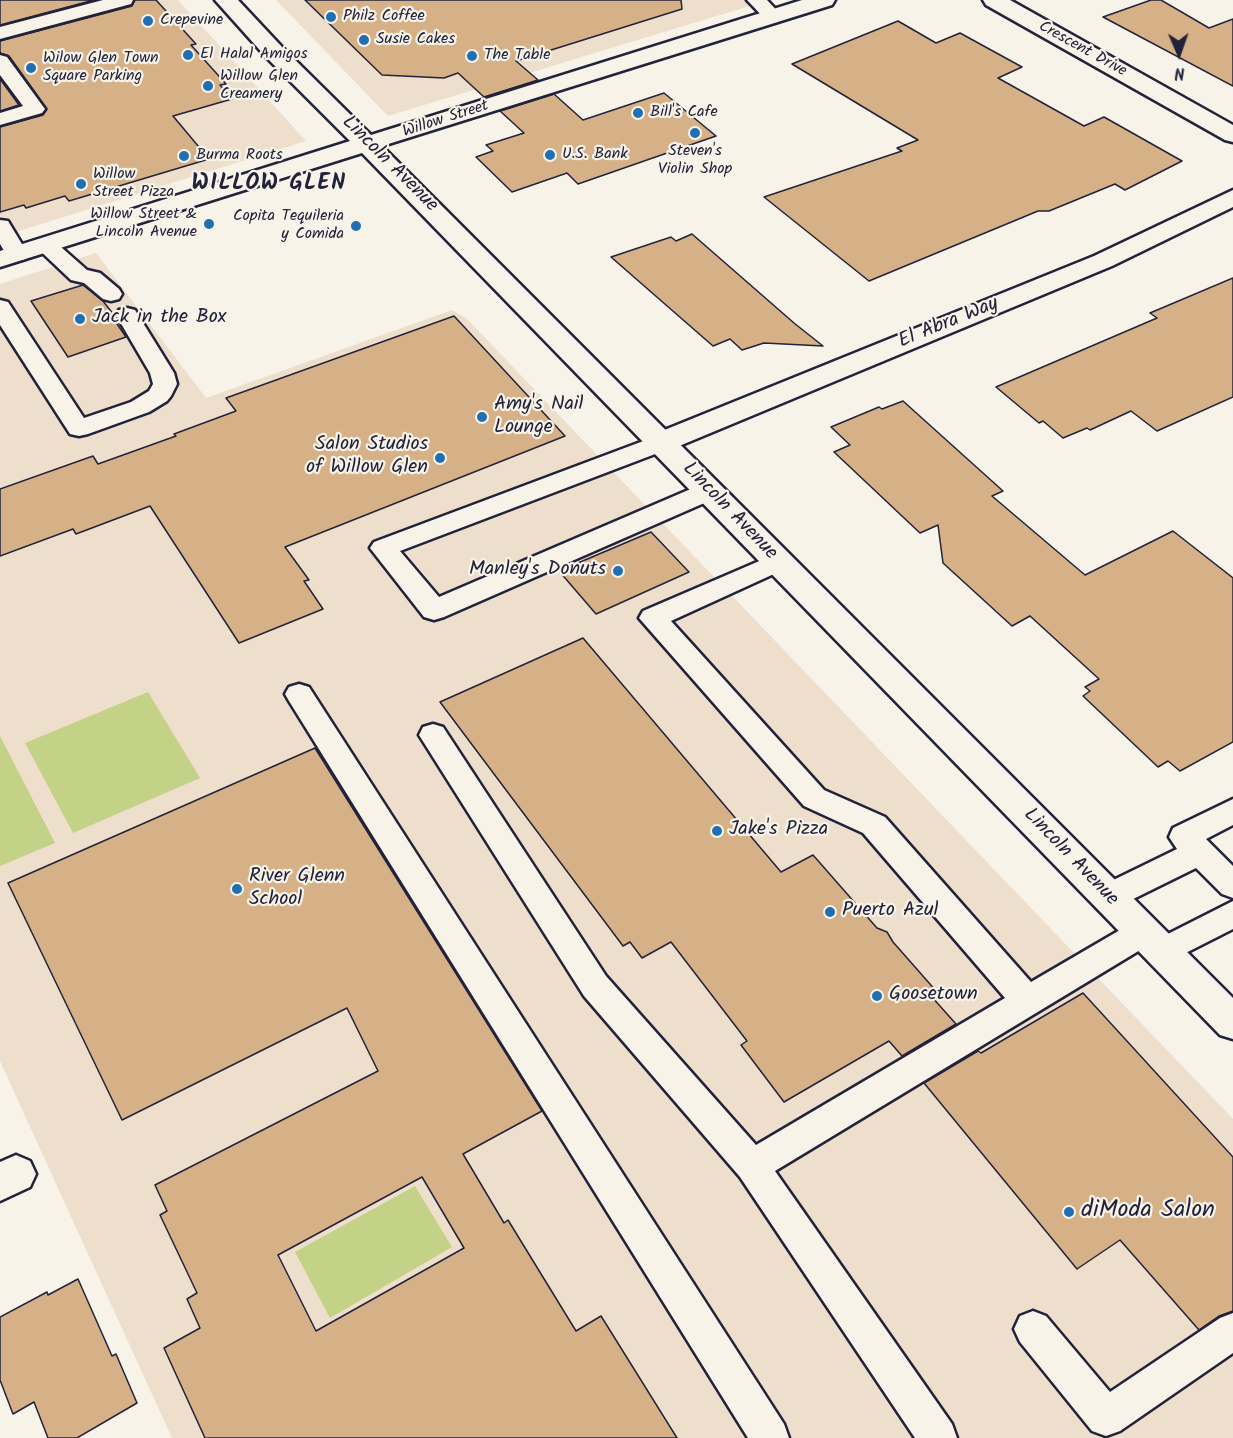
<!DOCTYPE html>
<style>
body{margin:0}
#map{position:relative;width:1233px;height:1438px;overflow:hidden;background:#f7f3e8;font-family:Kalam,sans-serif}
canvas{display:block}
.north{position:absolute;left:1149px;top:24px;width:60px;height:60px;-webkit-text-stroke:4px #f7f3e8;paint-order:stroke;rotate:178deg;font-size:16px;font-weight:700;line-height:24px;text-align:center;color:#22223b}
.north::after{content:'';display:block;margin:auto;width:21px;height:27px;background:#22223b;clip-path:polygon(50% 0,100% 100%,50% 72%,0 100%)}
</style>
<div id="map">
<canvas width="1233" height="1438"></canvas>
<div class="north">N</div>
</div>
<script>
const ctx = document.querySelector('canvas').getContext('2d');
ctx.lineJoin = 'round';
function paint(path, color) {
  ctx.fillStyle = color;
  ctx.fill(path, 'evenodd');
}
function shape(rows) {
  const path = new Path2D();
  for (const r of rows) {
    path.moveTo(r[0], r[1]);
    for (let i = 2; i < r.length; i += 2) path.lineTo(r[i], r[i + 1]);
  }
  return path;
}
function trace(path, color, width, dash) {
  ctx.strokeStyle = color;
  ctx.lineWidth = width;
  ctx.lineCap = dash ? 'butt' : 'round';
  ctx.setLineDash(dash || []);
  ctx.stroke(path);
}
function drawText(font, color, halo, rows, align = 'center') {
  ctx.font = font + ' Kalam,sans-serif';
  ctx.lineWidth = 4.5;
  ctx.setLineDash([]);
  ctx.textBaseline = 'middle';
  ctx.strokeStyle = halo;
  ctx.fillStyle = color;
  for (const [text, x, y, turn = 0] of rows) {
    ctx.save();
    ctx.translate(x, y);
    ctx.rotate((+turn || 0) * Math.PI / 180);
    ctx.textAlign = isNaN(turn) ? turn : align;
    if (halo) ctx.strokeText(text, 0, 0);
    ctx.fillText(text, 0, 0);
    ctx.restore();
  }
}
paint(shape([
 [0,0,178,0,306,141,0,237],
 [276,0,769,0,388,116],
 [96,253,206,398,452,310,466,318,1233,1119,1233,1438,172,1438,0,1061,0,284]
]), '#eddfcb');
paint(shape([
 [148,692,200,778,73,833,25,743],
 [0,736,55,843,0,866],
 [415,1186,452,1247,330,1318,295,1252]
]), '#c4d287');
const building = shape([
 [0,0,94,0,0,25,0,0],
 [135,0,156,0,196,44,191,45,226,84,220,85,232,99,173,116,209,159,69,201,65,196,26,208,24,205,0,212,0,127,43,115,47,109,9,56,0,53,0,41,132,6,135,0],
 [305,0,681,0,682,9,516,61,538,80,484,97,458,73,444,78,382,75,305,0],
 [1151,0,1161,0,1209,28,1233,19,1233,86,1103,17,1151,0],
 [898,21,936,43,960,33,1022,67,998,78,1084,126,1104,117,1182,161,1125,190,1115,184,1049,211,1038,211,869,281,764,197,902,151,897,148,918,140,792,64,898,21],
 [0,79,19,105,0,111,0,79],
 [664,93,716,136,578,184,567,173,512,192,476,157,493,151,486,145,524,133,500,111,554,94,583,120,664,93],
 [692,234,794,323,823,346,764,343,742,350,730,339,713,346,611,257,671,237,676,241,692,234],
 [1233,278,1233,397,1157,431,1131,411,1090,430,1087,428,1063,438,1043,421,1039,423,996,387,1157,318,1150,313,1233,278],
 [83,285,103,301,114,315,115,321,126,337,68,357,31,301,83,285],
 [454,316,565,436,285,547,309,580,304,581,323,609,239,643,150,506,76,534,73,529,0,556,0,489,93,456,98,464,176,436,174,434,236,411,226,398,454,316],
 [903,401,1003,491,992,496,1085,575,1173,531,1233,578,1233,742,1180,771,1168,761,1158,767,1083,696,1090,691,1085,687,1099,679,1030,616,1012,626,943,563,938,525,920,533,834,452,850,445,831,427,879,407,882,409,903,401],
 [651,532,689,572,596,614,559,571,651,532],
 [583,638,781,872,813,855,877,928,887,932,893,942,937,992,931,996,956,1024,902,1056,889,1041,784,1102,741,1045,747,1041,671,942,642,958,630,942,623,946,440,702,583,638],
 [315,748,542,1111,463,1154,504,1223,508,1220,576,1331,601,1316,677,1438,205,1438,164,1348,200,1328,187,1299,197,1293,160,1215,167,1211,155,1185,378,1071,347,1008,122,1120,8,883,315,748],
 [422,1177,464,1248,316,1331,278,1255,422,1177],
 [1083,993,1233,1157,1233,1311,1219,1316,1199,1330,1120,1240,1077,1269,924,1083,978,1051,981,1053,1083,993],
 [78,1279,112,1356,116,1354,137,1403,77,1438,48,1438,34,1402,13,1414,0,1380,0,1317,47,1292,48,1295,78,1279]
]);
paint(building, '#d6b187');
trace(building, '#22223b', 1.5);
const lane = shape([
 [103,0,133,0,131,4,0,39,0,27,103,0],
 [747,0,767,0,782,16,780,20,766,20,747,0],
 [0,55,7,57,42,105,45,109,42,113,0,125,0,113,23,106,0,75,0,55],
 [0,220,8,221,11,226,28,254,25,259,17,261,9,259,0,244,0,220],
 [45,238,53,240,87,270,100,273,119,289,122,294,119,299,111,301,103,299,84,283,71,280,34,245,37,240,45,238],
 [0,300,8,302,84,418,131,402,149,391,153,384,150,373,116,315,119,310,127,308,135,310,174,373,177,384,171,396,167,401,149,412,88,434,79,436,70,434,0,325,0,300],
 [662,434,671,436,674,442,671,448,400,551,439,597,700,485,709,483,718,485,722,491,718,497,444,617,434,620,424,617,370,548,374,542,662,434],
 [778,553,787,556,791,562,787,568,671,621,824,790,885,817,1031,982,1132,923,1143,919,1154,923,1159,932,1154,941,1233,901,1233,929,1162,965,1151,961,1146,952,1150,944,775,1171,952,1424,957,1438,915,1438,740,1177,584,996,419,735,423,727,433,724,443,727,606,976,756,1145,1005,998,863,833,804,806,639,618,643,611,778,553],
 [299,684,309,687,784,1424,789,1438,748,1438,289,701,285,694,289,687,299,684],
 [1233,799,1233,825,1206,839,1233,866,1233,898,1222,894,1196,868,1119,906,1108,910,1097,906,1093,897,1097,888,1177,849,1169,837,1173,828,1233,799],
 [1033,1311,1046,1316,1110,1392,1220,1318,1233,1313,1233,1353,1120,1431,1106,1436,1092,1431,1020,1342,1014,1329,1020,1316,1033,1311]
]);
const street = shape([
 [983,0,1010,0,1233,125,1233,142,1225,140,986,5,983,0],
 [1233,190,1233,207,1112,266,672,449,662,451,652,449,648,442,652,435,1094,256,1233,190],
 [16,1155,30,1161,36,1174,30,1187,0,1201,0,1162,16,1155]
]);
const secondary = shape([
 [215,0,238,0,282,47,371,135,802,0,835,0,832,5,382,146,1233,998,1233,1039,1220,1035,362,153,0,267,0,251,350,141,266,57,215,0]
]);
trace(lane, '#22223b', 5);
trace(street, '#22223b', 5);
trace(secondary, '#22223b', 5);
paint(lane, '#f7f3e8');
paint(street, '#f7f3e8');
paint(secondary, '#f7f3e8');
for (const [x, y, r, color] of [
 [331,17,6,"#1f6fb2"],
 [148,21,6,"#1f6fb2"],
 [364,40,6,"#1f6fb2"],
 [188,55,6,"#1f6fb2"],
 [472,56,6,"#1f6fb2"],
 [31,68,6,"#1f6fb2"],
 [208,86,6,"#1f6fb2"],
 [638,113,6,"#1f6fb2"],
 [695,133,6,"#1f6fb2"],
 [550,155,6,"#1f6fb2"],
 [184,156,6,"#1f6fb2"],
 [81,184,6,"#1f6fb2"],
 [209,224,6,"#1f6fb2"],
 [356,226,6,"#1f6fb2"],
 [80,319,6,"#1f6fb2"],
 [482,417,6,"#1f6fb2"],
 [440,458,6,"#1f6fb2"],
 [618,571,6,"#1f6fb2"],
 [717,831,6,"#1f6fb2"],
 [237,889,6,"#1f6fb2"],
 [830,912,6,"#1f6fb2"],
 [877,996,6,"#1f6fb2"],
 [1069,1212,6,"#1f6fb2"]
]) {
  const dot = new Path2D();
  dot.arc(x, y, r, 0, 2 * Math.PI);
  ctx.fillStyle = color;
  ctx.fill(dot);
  trace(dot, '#f7f3e8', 2);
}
drawText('16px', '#22223b', '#f7f3e8', [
 ["Philz Coffee",343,17],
 ["Crepevine",160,21],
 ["Susie Cakes",376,40],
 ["El Halal Amigos",200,55],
 ["The Table",484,56],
 ["Wilow Glen Town",43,59],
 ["Square Parking",43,77],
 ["Willow Glen",220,77],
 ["Creamery",220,95],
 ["Bill's Cafe",650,113],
 ["Steven's",695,152,"center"],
 ["Violin Shop",695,170,"center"],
 ["U.S. Bank",562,155],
 ["Burma Roots",196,156],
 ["Willow",93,175],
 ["Street Pizza",93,193],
 ["Willow Street &",197,215,"right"],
 ["Lincoln Avenue",197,233,"right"],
 ["Copita Tequileria",344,217,"right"],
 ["y Comida",344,235,"right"]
], 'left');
drawText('16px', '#22223b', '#f7f3e8', [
 ["Crescent Drive",1082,50,29],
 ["Willow Street",446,120,-18]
]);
drawText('20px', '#22223b', '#f7f3e8', [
 ["Lincoln Avenue",389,165,45],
 ["El Abra Way",949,324,-22],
 ["Lincoln Avenue",729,512,46],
 ["Lincoln Avenue",1070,858,46]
]);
drawText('20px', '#22223b', '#f7f3e8', [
 ["Jack in the Box",92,319],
 ["Amy's Nail",494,406],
 ["Lounge",494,429],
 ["Salon Studios",428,446,"right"],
 ["of Willow Glen",428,469,"right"],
 ["Manley's Donuts",606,571,"right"],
 ["Jake's Pizza",729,831],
 ["River Glenn",249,878],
 ["School",249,901],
 ["Puerto Azul",842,912],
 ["Goosetown",889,996]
], 'left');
ctx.letterSpacing = '1.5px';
drawText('bold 22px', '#22223b', '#f7f3e8', [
 ["WILLOW GLEN",269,185]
]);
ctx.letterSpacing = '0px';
drawText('24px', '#22223b', '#f7f3e8', [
 ["diModa Salon",1081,1212]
], 'left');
</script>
